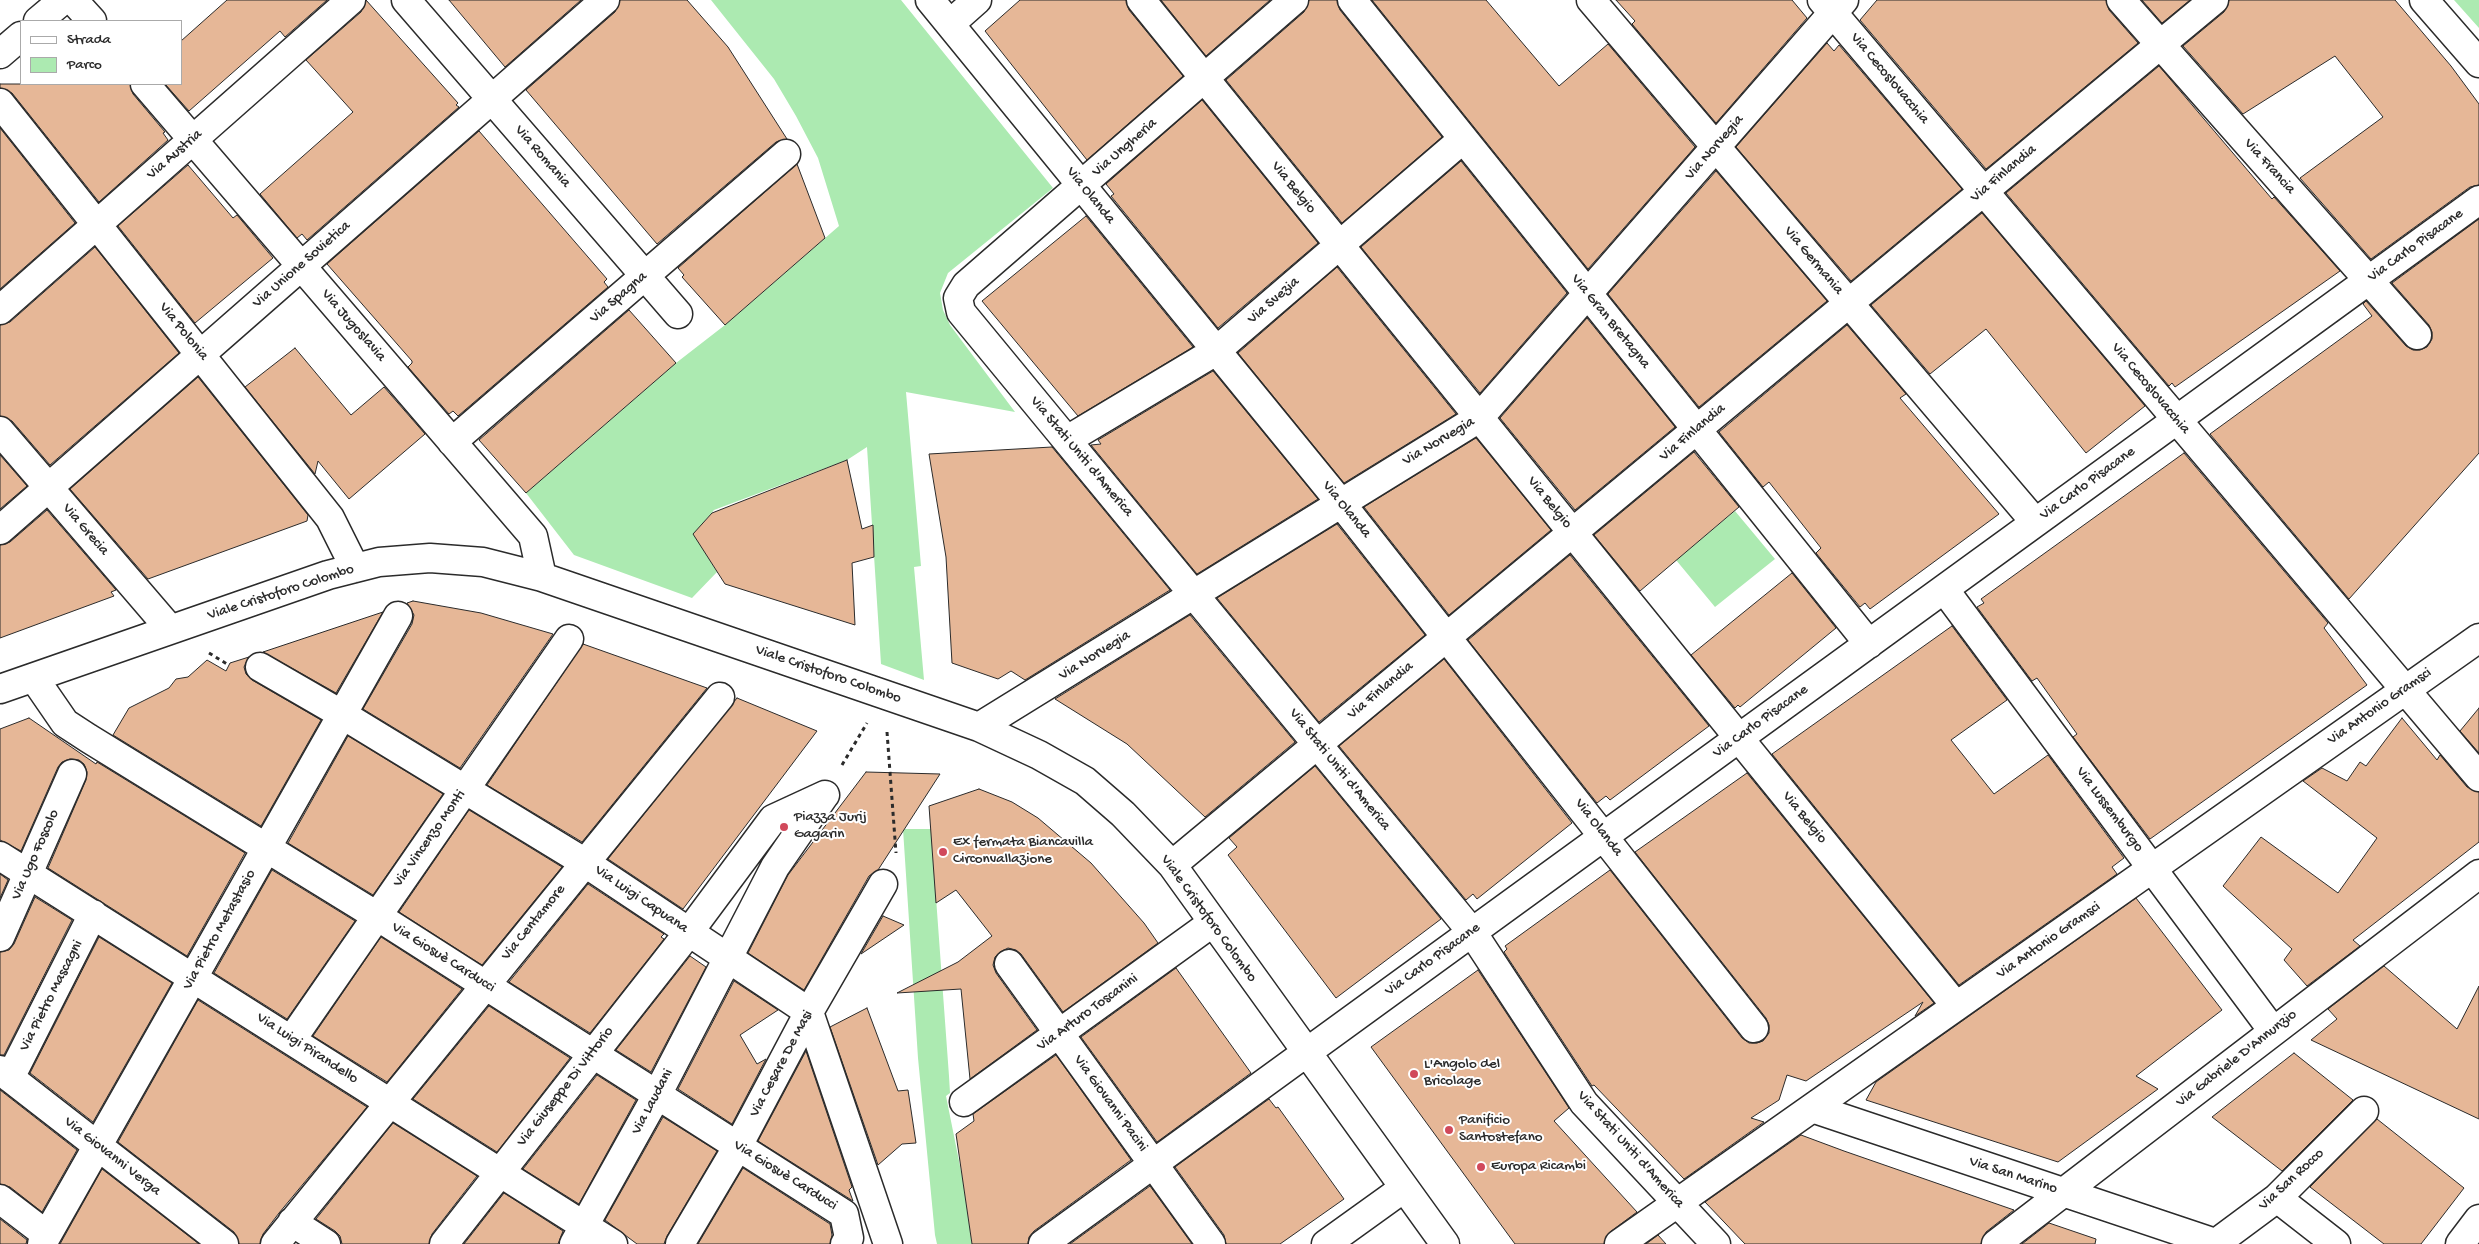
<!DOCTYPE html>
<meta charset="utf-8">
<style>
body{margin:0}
#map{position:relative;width:2479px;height:1244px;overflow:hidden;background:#fff;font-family:"Gochi Hand",sans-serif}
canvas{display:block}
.legend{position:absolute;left:20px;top:20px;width:162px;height:65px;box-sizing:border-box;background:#fff;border:1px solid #aaa;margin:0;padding:6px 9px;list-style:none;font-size:15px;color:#2b2b2b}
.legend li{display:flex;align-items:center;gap:10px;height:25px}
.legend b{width:25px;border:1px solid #aaa}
</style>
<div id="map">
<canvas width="2479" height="1244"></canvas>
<ul class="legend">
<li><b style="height:6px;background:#fff"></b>Strada</li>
<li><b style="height:14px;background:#aceab1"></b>Parco</li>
</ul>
</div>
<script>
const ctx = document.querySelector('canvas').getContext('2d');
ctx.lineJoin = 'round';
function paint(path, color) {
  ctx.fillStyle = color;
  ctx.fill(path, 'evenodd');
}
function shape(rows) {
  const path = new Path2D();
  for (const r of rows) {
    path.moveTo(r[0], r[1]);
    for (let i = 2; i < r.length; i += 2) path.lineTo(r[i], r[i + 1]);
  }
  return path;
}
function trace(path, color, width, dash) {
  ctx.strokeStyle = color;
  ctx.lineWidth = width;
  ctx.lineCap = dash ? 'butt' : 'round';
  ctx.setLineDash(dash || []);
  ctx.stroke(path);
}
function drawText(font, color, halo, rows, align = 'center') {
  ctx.font = font + ' "Gochi Hand",sans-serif';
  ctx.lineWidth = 4;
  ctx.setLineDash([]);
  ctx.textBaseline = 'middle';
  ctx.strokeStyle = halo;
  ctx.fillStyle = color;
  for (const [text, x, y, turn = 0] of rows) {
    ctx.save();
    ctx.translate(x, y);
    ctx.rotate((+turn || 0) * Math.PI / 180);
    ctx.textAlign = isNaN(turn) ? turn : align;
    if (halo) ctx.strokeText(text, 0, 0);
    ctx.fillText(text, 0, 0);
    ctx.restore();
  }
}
paint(shape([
 [711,0,901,0,1053,188,948,273,940,293,943,310,950,325,1015,412,906,392,921,566,914,567,924,680,881,664,867,447,847,460,714,510,694,534,717,572,692,598,574,555,526,493,676,363,725,325,839,226,818,158,796,116,774,79],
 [2454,0,2479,0,2479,28],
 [1735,511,1775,559,1715,607,1676,560],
 [903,829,931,829,949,1076,950,1093,946,1096,963,1181,972,1244,937,1244,935,1235,918,1058]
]), '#aceab1');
const building = shape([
 [227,0,327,0,285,37,280,31,189,111,165,84,181,84,181,41,227,0],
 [366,0,458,103,456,105,459,107,307,240,302,234,297,238,260,194,353,112,306,60,361,12,366,0],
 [449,0,581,0,505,67,449,0],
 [620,0,687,0,728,47,787,139,776,142,657,244,526,90,615,12,620,0],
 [1020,0,1126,0,1129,10,1183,76,1087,160,985,31,1020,0],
 [1161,0,1270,0,1206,56,1161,0],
 [1309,0,1337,0,1340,10,1442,137,1342,223,1226,80,1304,12,1309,0],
 [1372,0,1486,0,1559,86,1608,44,1695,147,1588,269,1372,0],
 [1616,0,1792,0,1807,18,1716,123,1632,24,1635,21,1616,0],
 [1877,0,2106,0,2109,10,2138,43,1986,169,1860,20,1877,0],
 [2142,0,2190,0,2162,23,2142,0],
 [2229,0,2395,0,2451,66,2479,104,2479,185,2470,187,2371,259,2300,178,2383,117,2335,56,2243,114,2183,46,2224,12,2229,0],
 [1827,43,1834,51,1839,45,1962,189,1851,281,1736,147,1827,43],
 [2159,66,2272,199,2274,197,2340,271,2175,387,2172,383,2169,386,2006,193,2159,66],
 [0,84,130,84,133,94,165,132,163,133,168,140,99,202,12,93,0,88,0,84],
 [1202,100,1318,243,1218,328,1111,196,1114,194,1106,184,1202,100],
 [0,128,75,223,0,289,0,128],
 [479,131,607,279,604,282,608,287,458,416,453,411,449,414,408,367,412,363,412,361,327,264,479,131],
 [1461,161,1567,293,1480,393,1361,247,1461,161],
 [797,164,825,238,725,325,682,277,684,275,678,268,797,164],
 [188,165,233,218,237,215,273,258,195,323,118,226,188,165],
 [1716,171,1827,301,1699,407,1608,294,1716,171],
 [1982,213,2145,406,2086,453,1986,329,1930,374,1871,305,1982,213],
 [1086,216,1193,347,1078,416,982,301,1086,216],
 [2479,219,2479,453,2349,599,2210,434,2372,316,2363,304,2366,301,2406,346,2413,350,2420,350,2427,347,2432,339,2432,332,2429,325,2392,283,2479,219],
 [95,247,179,353,50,465,12,421,0,416,0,325,10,322,95,247],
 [1337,267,1456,414,1344,483,1238,353,1337,267],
 [629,310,676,363,526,493,479,440,629,310],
 [1587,318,1675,427,1575,510,1500,418,1587,318],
 [1847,325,1906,394,1900,398,1999,514,1870,609,1865,603,1860,607,1816,553,1821,548,1769,482,1763,487,1719,432,1847,325],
 [295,348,351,415,384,387,425,434,349,499,318,461,315,474,245,387,295,348],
 [1213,371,1318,499,1197,574,1091,445,1101,444,1098,440,1213,371],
 [198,377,308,515,307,521,148,579,70,489,198,377],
 [1476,438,1551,530,1449,615,1364,507,1476,438],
 [1052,447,1170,590,1025,680,1011,671,998,679,952,663,946,557,929,454,1052,447],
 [1694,452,1739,507,1640,591,1594,535,1694,452],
 [2184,453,2328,623,2324,628,2367,685,2150,839,2073,737,2077,734,2037,678,2032,681,1977,607,1984,603,1981,599,2184,453],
 [0,455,27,486,0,509,0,455],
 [847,460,862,529,873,525,874,557,852,563,855,625,725,584,693,534,712,513,847,460],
 [47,510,116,590,111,592,114,596,0,638,0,545,10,542,47,510],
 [1337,524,1425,635,1319,722,1217,598,1337,524],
 [1570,555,1709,726,1610,800,1606,796,1597,803,1468,640,1570,555],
 [1792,573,1836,628,1740,707,1738,705,1735,708,1691,655,1792,573],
 [413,601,481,613,553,634,460,768,363,709,412,624,414,615,407,603,413,601],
 [383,612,336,693,263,652,383,612],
 [1190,615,1295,742,1205,817,1127,744,1055,699,1190,615],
 [1952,626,2007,700,1951,740,1994,794,2048,755,2124,858,2112,867,2117,874,1959,985,1772,754,1952,626],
 [583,644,707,688,582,842,487,785,583,644],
 [249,657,244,667,246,674,252,680,321,720,261,826,113,735,129,708,169,688,176,679,188,677,207,660,226,671,230,663,249,657],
 [1444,659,1572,823,1477,899,1473,894,1466,900,1339,746,1444,659],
 [737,698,817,731,683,909,608,859,737,698],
 [2479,708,2479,753,2460,731,2479,708],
 [29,718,96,764,97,762,245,853,187,956,48,868,86,780,87,772,84,764,79,760,70,759,62,762,58,767,21,851,0,840,0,729,29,718],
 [2402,718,2437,760,2440,755,2467,787,2479,792,2479,842,2353,940,2360,946,2307,986,2284,960,2292,949,2223,886,2261,837,2338,893,2377,838,2303,781,2322,768,2347,781,2360,762,2366,766,2402,718],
 [348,736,443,794,373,895,288,843,348,736],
 [1315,766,1441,919,1336,998,1228,855,1237,847,1229,838,1315,766],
 [866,772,940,774,878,870,869,876,804,990,748,953,788,875,866,772],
 [1747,773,1934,1003,1915,1016,1923,1002,1806,1081,1787,1075,1779,1100,1751,1118,1764,1122,1684,1179,1594,1085,1592,1086,1504,952,1507,949,1505,946,1610,870,1742,1038,1749,1043,1757,1043,1763,1041,1769,1033,1769,1025,1766,1018,1635,852,1747,773],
 [979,789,1012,802,1038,818,1091,863,1144,923,1158,943,1063,1012,1021,954,1016,950,1008,948,1000,952,995,957,993,965,996,973,1037,1030,970,1079,961,989,897,993,958,962,992,936,956,890,936,903,929,806,979,789],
 [469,810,562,867,482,965,399,912,469,810],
 [272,870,355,921,287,1019,214,973,272,870],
 [0,874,8,880,0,898,0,874],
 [588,884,664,934,661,937,664,939,590,1033,509,982,588,884],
 [35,897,72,920,4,1055,0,1055,0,952,9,950,14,944,35,897],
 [2136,898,2222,1010,2136,1076,2158,1089,2058,1162,1866,1100,1876,1082,2136,898],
 [883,916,904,925,861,954,883,916],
 [99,937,172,983,93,1122,30,1073,99,937],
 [381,937,462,989,387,1082,313,1036,381,937],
 [690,956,706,967,651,1072,616,1050,690,956],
 [2384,966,2457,1029,2479,986,2479,1119,2311,1040,2337,1019,2328,1009,2384,966],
 [1176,968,1251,1073,1157,1142,1081,1037,1176,968],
 [1478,970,1569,1108,1554,1121,1637,1212,1610,1232,1604,1244,1515,1244,1371,1047,1478,970],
 [734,981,778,1010,740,1035,757,1064,766,1059,732,1124,678,1089,734,981],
 [198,1000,367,1107,279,1213,263,1234,260,1244,239,1244,234,1232,118,1142,198,1000],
 [489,1006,570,1058,497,1152,413,1099,489,1006],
 [867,1008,898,1091,908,1090,916,1143,902,1144,878,1165,830,1027,867,1008],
 [806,1051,852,1187,849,1190,853,1201,758,1141,806,1051],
 [2294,1053,2353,1100,2282,1171,2212,1117,2294,1053],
 [1056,1055,1131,1160,1034,1231,1029,1237,1028,1244,972,1244,956,1134,974,1121,973,1114,1056,1055],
 [597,1075,636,1100,579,1204,523,1169,597,1075],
 [0,1090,77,1150,42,1212,10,1187,0,1184,0,1090],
 [1269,1099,1276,1108,1278,1107,1344,1199,1280,1244,1226,1244,1224,1235,1175,1167,1269,1099],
 [663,1117,717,1151,667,1236,664,1244,637,1244,605,1220,663,1117],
 [2377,1119,2464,1188,2421,1244,2384,1244,2310,1187,2377,1119],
 [393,1123,477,1176,432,1234,429,1244,342,1244,340,1236,335,1231,316,1219,393,1123],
 [1801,1135,1844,1151,2014,1210,1986,1232,1981,1244,1745,1244,1705,1202,1801,1135],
 [743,1168,830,1224,832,1235,830,1244,698,1244,743,1168],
 [102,1169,199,1244,60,1244,102,1169],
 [1150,1186,1192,1244,1070,1244,1150,1186],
 [504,1193,563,1231,558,1244,464,1244,504,1193],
 [0,1219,27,1240,26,1244,0,1244,0,1219],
 [2049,1223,2096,1239,2095,1244,2022,1244,2049,1223],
 [1658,1235,1666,1244,1646,1244,1658,1235]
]);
paint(building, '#e6b797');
trace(building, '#2b2b2b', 1);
const minor = shape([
 [73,0,92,21],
 [406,0,678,314],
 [930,0,1340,502,1754,1028],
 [1141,0,1956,1006],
 [1294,0,966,285,958,298,961,312,1472,932,1584,1103,1716,1244],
 [1352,0,1869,644],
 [1591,0,2035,522],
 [1822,0,2479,777],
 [2121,0,2417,335],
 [2424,0,2479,63],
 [38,21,63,0],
 [950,24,977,0],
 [0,54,21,36],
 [145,84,533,536,542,577],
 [0,103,330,518,355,568],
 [0,310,351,0],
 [0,431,170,629],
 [1067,440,1216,351,1463,139],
 [452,442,786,154],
 [0,530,605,0],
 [1944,589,2273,1031],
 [260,667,343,715,584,862,809,1012,888,1244],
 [34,678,65,723,88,738,377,916,844,1214,849,1238,845,1244],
 [0,689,328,575,379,562,430,558,483,562,542,577,979,727,1039,755,1085,781,1123,814,1172,865,1445,1244],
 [979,727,1479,418,1844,0],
 [0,856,613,1244],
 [1172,865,2214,0],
 [0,937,72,774],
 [1009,964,1211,1244],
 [292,1039,569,639],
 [0,1070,224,1244],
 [10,1078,93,914],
 [964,1102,1212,923],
 [1812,1108,2215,1243],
 [2277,1198,2336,1244],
 [0,1199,47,1235],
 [292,1222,326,1244],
 [42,1244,398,616],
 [275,1244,720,697],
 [444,1244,689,932,773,819,825,795],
 [574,1244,657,1095,775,867,824,796],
 [680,1244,738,1146,809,1012,883,884],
 [1043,1244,2479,200],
 [1326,1244,1404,1188],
 [1619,1244,2479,638],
 [1996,1244,2479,874],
 [2215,1244,2277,1198,2364,1111],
 [2460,1244,2479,1219]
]);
trace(minor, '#2b2b2b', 31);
trace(shape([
 [209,653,227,664],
 [887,732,896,853],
 [842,765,867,723]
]), '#2b2b2b', 3, [4, 4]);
trace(minor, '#fff', 28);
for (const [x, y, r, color] of [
 [784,827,5,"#d1495b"],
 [943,852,5,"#d1495b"],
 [1414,1074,5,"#d1495b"],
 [1449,1130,5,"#d1495b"],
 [1481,1167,5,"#d1495b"]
]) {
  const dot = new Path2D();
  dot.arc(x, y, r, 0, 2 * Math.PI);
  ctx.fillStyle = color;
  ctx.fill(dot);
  trace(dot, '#fff', 2);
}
drawText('15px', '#2b2b2b', '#fff', [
 ["Via Cecoslovacchia",1889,79,50],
 ["Via Ungheria",1125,148,-41],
 ["Via Norvegia",1715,148,-49],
 ["Via Austria",175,155,-41],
 ["Via Romania",542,157,49],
 ["Via Francia",2269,167,48],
 ["Via Finlandia",2004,174,-40],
 ["Via Belgio",1293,188,51],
 ["Via Olanda",1090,196,51],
 ["Via Carlo Pisacane",2416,246,-36],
 ["Via Germania",1813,261,50],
 ["Via Unione Sovietica",302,265,-41],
 ["Via Spagna",619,298,-41],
 ["Via Svezia",1274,301,-41],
 ["Via Gran Bretagna",1610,322,51],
 ["Via Jugoslavia",353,326,49],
 ["Via Polonia",183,332,51],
 ["Via Cecoslovacchia",2150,389,50],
 ["Via Finlandia",1693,433,-40],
 ["Via Norvegia",1439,442,-31],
 ["Via Stati Uniti d'America",1081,457,50],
 ["Via Carlo Pisacane",2088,484,-36],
 ["Via Belgio",1549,503,51],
 ["Via Olanda",1346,510,51],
 ["Via Grecia",85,530,49],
 ["Viale Cristoforo Colombo",281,593,-18],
 ["Via Norvegia",1095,656,-32],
 ["Viale Cristoforo Colombo",828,675,19],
 ["Via Finlandia",1381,691,-40],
 ["Via Antonio Gramsci",2380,707,-35],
 ["Via Carlo Pisacane",1761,722,-36],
 ["Via Stati Uniti d'America",1339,770,51],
 ["Via Lussemburgo",2109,810,53],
 ["Via Belgio",1804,818,51],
 ["Via Olanda",1598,828,52],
 ["Via Vincenzo Monti",430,839,-55],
 ["Via Ugo Foscolo",36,855,-66],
 ["Via Luigi Capuana",641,900,34],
 ["Viale Cristoforo Colombo",1208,919,54],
 ["Via Centamore",534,923,-51],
 ["Via Pietro Metastasio",220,930,-61],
 ["Via Antonio Gramsci",2049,941,-35],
 ["Via Giosuè Carducci",443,958,32],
 ["Via Carlo Pisacane",1433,960,-36],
 ["Via Pietro Mascagni",52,996,-63],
 ["Via Arturo Toscanini",1088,1013,-36],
 ["Via Luigi Pirandello",307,1049,33],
 ["Via Gabriele D'Annunzio",2237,1059,-38],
 ["Via Cesare De Masi",782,1064,-62],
 ["Via Giuseppe Di Vittorio",566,1087,-52],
 ["Via Laudani",653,1102,-62],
 ["Via Giovanni Pacini",1110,1104,54],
 ["Via Stati Uniti d'America",1630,1150,48],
 ["Via Giovanni Verga",112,1157,38],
 ["Via Giosuè Carducci",785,1176,32],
 ["Via San Marino",2013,1176,18],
 ["Via San Rocco",2292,1180,-43]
]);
drawText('15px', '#2b2b2b', '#fff', [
 ["Piazza Jurij",794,818],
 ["Gagarin",794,835],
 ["Ex fermata Biancavilla",953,843],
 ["Circonvallazione",953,860],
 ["L'Angolo del",1424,1065],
 ["Bricolage",1424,1082],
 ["Panificio",1459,1121],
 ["Santostefano",1459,1138],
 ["Europa Ricambi",1491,1167]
], 'left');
</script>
